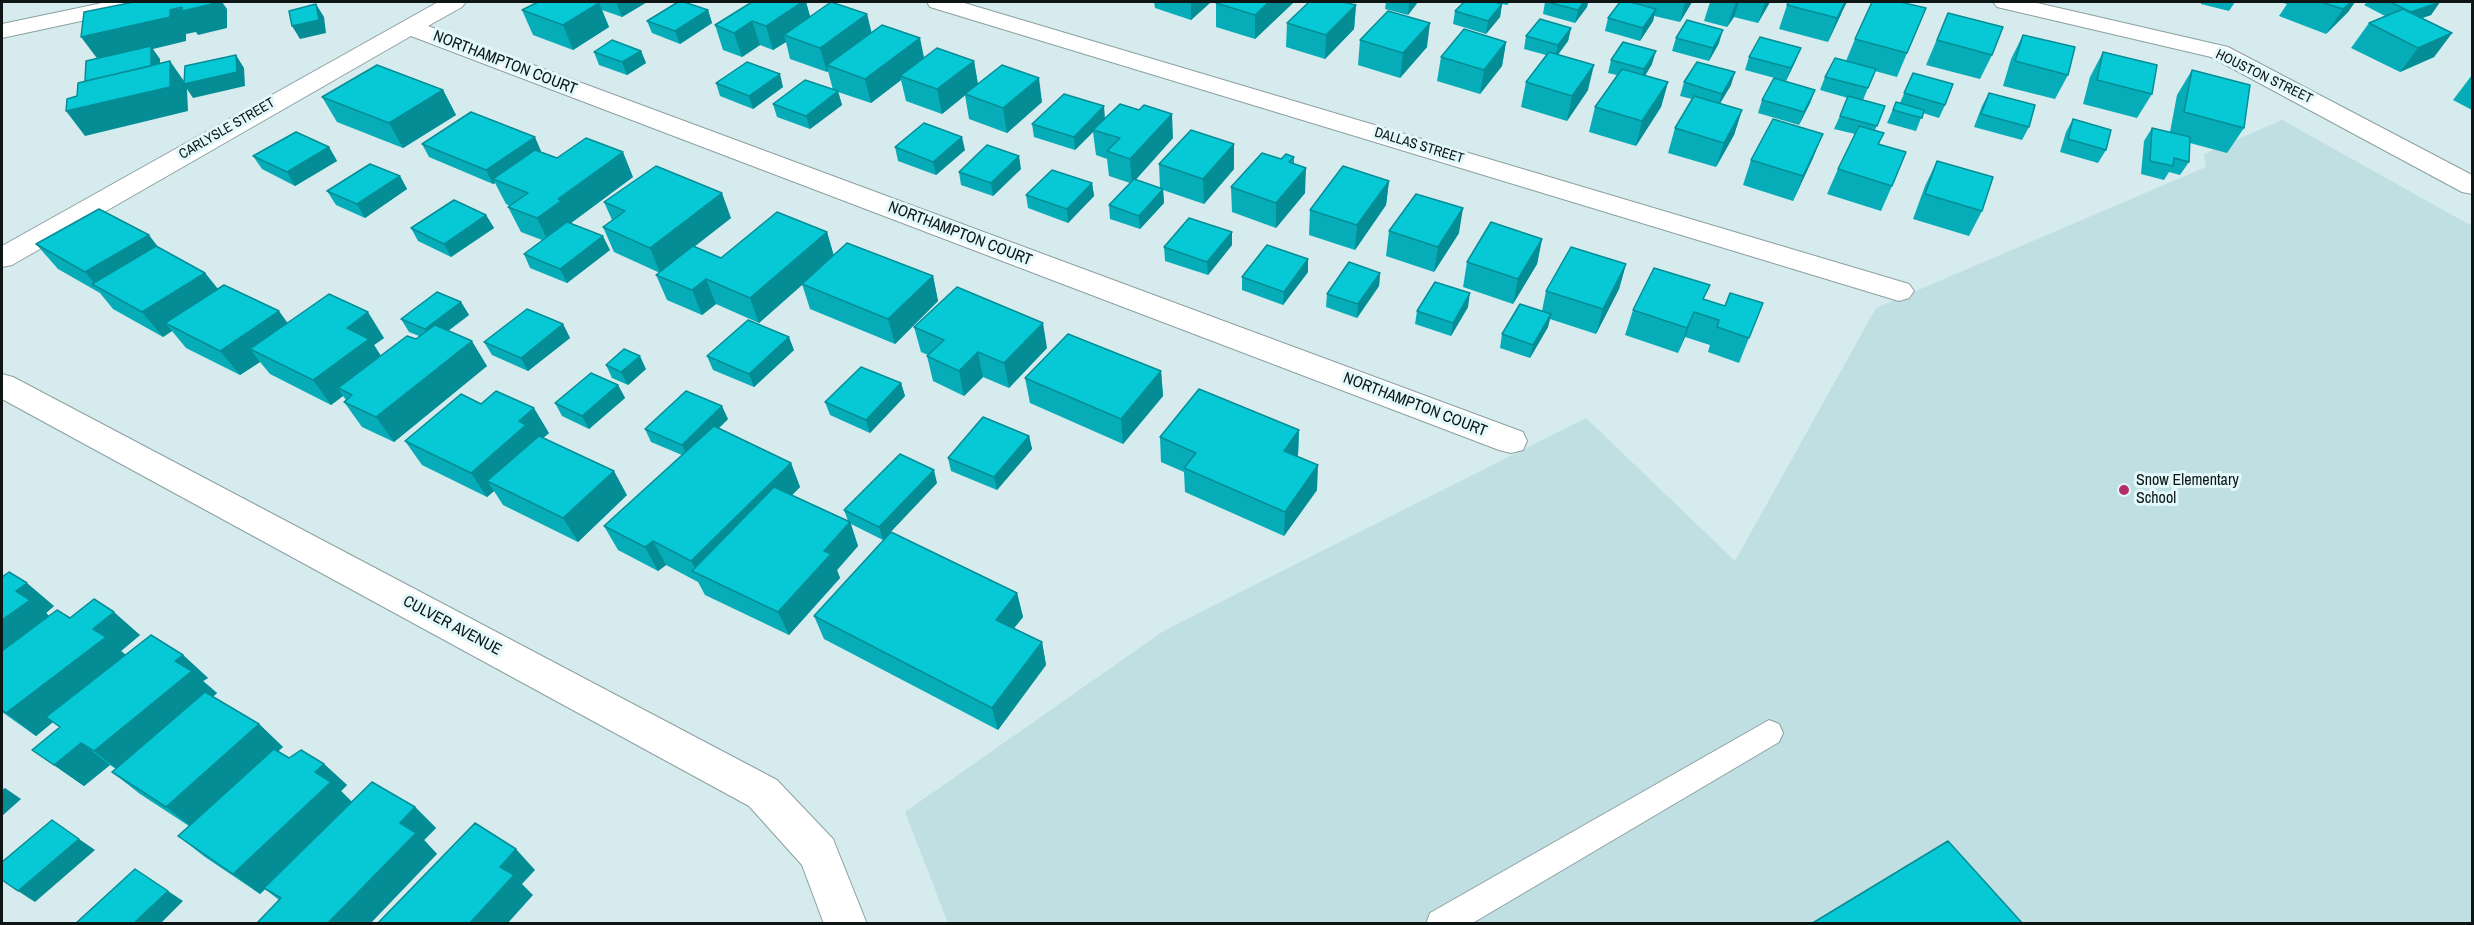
<!DOCTYPE html>
<style>
body{margin:0}
#map{position:relative;width:2474px;height:925px;overflow:hidden;background:#d5ebed;font-family:"Archivo Narrow",sans-serif}
canvas{display:block}
.frame{position:absolute;inset:0;border:3px solid #0d1515;pointer-events:none}
</style>
<div id="map">
<canvas width="2474" height="925"></canvas>
<div class="frame"></div>
</div>
<script>
const ctx = document.querySelector('canvas').getContext('2d');
ctx.lineJoin = 'round';
function paint(path, color) {
  ctx.fillStyle = color;
  ctx.fill(path, 'evenodd');
}
function shape(rows) {
  const path = new Path2D();
  for (const r of rows) {
    path.moveTo(r[0], r[1]);
    for (let i = 2; i < r.length; i += 2) path.lineTo(r[i], r[i + 1]);
  }
  return path;
}
function trace(path, color, width, dash) {
  ctx.strokeStyle = color;
  ctx.lineWidth = width;
  ctx.lineCap = dash ? 'butt' : 'round';
  ctx.setLineDash(dash || []);
  ctx.stroke(path);
}
function drawText(font, color, halo, rows, align = 'center') {
  ctx.font = font + ' "Archivo Narrow",sans-serif';
  ctx.lineWidth = 6;
  ctx.setLineDash([]);
  ctx.textBaseline = 'middle';
  ctx.strokeStyle = halo;
  ctx.fillStyle = color;
  for (const [text, x, y, turn = 0] of rows) {
    ctx.save();
    ctx.translate(x, y);
    ctx.rotate((+turn || 0) * Math.PI / 180);
    ctx.textAlign = isNaN(turn) ? turn : align;
    if (halo) ctx.strokeText(text, 0, 0);
    ctx.fillText(text, 0, 0);
    ctx.restore();
  }
}
paint(shape([
 [2282,120,2472,226,2472,923,948,923,905,812,1165,630,1586,418,1735,561,1876,308,2206,167,2204,154]
]), '#c0dfe2');
const service = shape([
 [1769,720,1779,724,1783,733,1779,742,1471,924,1426,924,1430,913,1769,720]
]);
const minor = shape([
 [107,2,149,2,145,7,137,9,2,38,2,24,107,2],
 [438,2,466,2,462,7,428,26,1523,432,1527,441,1523,450,1511,453,1499,450,411,36,12,265,2,267,2,246,438,2],
 [927,2,961,2,1909,284,1914,291,1909,298,1899,301,1889,298,930,7,927,2],
 [1993,2,2033,2,2228,47,2472,175,2472,194,2462,192,2211,57,1997,7,1993,2],
 [2,374,13,377,777,780,833,839,867,924,824,924,802,865,749,806,2,399,2,374]
]);
trace(service, '#8ca0a1', 2);
trace(minor, '#8ca0a1', 2);
paint(service, '#fff');
paint(minor, '#fff');
paint(shape([
 [538,2,647,2,622,17,602,10,609,27,573,50,533,35,522,10],
 [752,2,806,2,810,17,867,14,871,33,924,58,974,61,978,84,1042,102,1007,133,969,119,965,95,942,114,906,101,901,80,871,103,838,92,842,105,810,129,777,117,773,104,833,90,828,71,827,72,790,59,786,42,773,50,760,45,742,57,723,50,715,25],
 [1154,2,1211,2,1191,20,1155,8],
 [1217,2,1294,2,1255,39,1216,27,1216,3],
 [1386,2,1418,2,1408,15,1385,9],
 [1494,2,1510,2,1507,5],
 [1545,2,1588,2,1587,7,1575,23,1543,14],
 [1636,2,1692,2,1680,22,1654,16,1653,21,1640,41,1605,31,1608,18,1636,3],
 [1710,2,1770,2,1758,23,1734,17,1727,27,1704,21],
 [2201,2,2235,2,2229,11,2201,4],
 [2280,2,2355,2,2348,12,2326,34,2279,16,2287,4],
 [2367,2,2440,2,2431,15,2422,18,2452,33,2434,57,2400,72,2351,48,2369,23,2385,16,2364,5],
 [1502,4,1500,17,1486,34,1453,24,1455,11],
 [1356,5,1354,29,1325,59,1286,47,1287,23],
 [1787,5,1842,12,1828,42,1779,29],
 [1926,8,1897,77,1875,71,1863,100,1885,106,1875,130,1884,133,1879,144,1892,186,1881,211,1827,194,1838,169,1855,134,1834,129,1848,98,1820,90,1825,77,1846,61,1855,39],
 [708,10,712,23,680,44,652,33,647,21],
 [1948,13,1992,55,1980,79,1926,65],
 [1571,28,1568,41,1558,55,1588,90,1567,121,1521,107,1526,82,1546,55,1524,49,1526,36],
 [2023,35,2068,75,2055,99,2003,86,2011,59],
 [1676,38,1719,43,1709,61,1672,51],
 [1360,40,1427,47,1400,78,1358,65],
 [1506,42,1502,66,1480,94,1437,81,1441,57],
 [641,51,646,63,627,75,599,65,594,52],
 [2103,52,2152,94,2137,118,2083,104,2090,77],
 [1749,57,1796,60,1786,81,1745,70],
 [1611,60,1652,64,1645,76,1668,82,1661,107,1636,146,1589,132,1595,107,1617,75,1608,73],
 [2192,70,2244,128,2227,153,2190,143,2189,162,2180,175,2169,172,2164,180,2141,174,2144,141,2152,128,2170,132,2177,95],
 [1913,73,1945,105,1939,118,1923,113,1916,131,1887,123,1896,102,1900,103],
 [2472,75,2472,110,2453,100],
 [1684,82,1731,85,1720,103,1742,110,1734,135,1716,167,1668,153,1675,128,1692,99,1680,96],
 [716,83,783,87,753,109,720,96],
 [443,90,456,115,403,148,337,122,322,97],
 [1815,90,1810,103,1799,125,1758,113,1762,100],
 [1989,93,2029,127,2022,140,1974,127,1982,106],
 [1105,118,1173,138,1135,180,1160,188,1159,164,1234,144,1234,169,1204,204,1163,190,1164,203,1140,229,1110,219,1109,205,1130,183,1109,176,1107,159,1096,155,1093,132,1075,150,1034,137,1032,124],
 [2073,119,2106,150,2098,163,2060,152,2066,132],
 [422,144,541,151,540,152,557,158,633,177,571,223,610,250,567,283,530,268,524,254,542,240,521,232,508,207,510,206,506,204,495,183,493,184,429,157],
 [329,147,337,161,295,186,262,169,253,156],
 [895,147,965,150,936,175,898,161],
 [1294,157,1294,164,1305,193,1276,228,1232,212,1231,187,1281,159],
 [1813,158,1793,201,1743,185,1751,160],
 [1937,161,1982,211,1969,236,1913,219,1925,186],
 [1021,169,993,196,961,185,959,172],
 [400,176,407,189,365,218,336,205,327,191],
 [1389,181,1386,205,1355,250,1309,235,1310,210],
 [1092,183,1094,196,1068,223,1028,208,1026,195],
 [604,202,731,218,694,247,721,258,827,232,834,256,933,276,938,301,895,344,810,309,802,284,759,323,716,304,702,315,667,300,656,275,660,273,614,252,603,227,612,220],
 [486,215,494,228,451,257,418,241,411,228],
 [1389,231,1459,233,1434,272,1386,256],
 [1232,232,1232,245,1208,275,1165,261,1164,247],
 [1542,239,1537,264,1513,304,1463,287,1467,262],
 [36,244,159,248,205,273,218,289,288,323,384,338,374,345,381,356,416,339,419,336,409,332,401,319,461,302,469,315,448,331,487,366,394,442,362,427,344,402,346,400,343,396,331,405,270,374,260,362,240,375,186,348,172,331,163,337,113,309,100,293,58,269],
 [1626,264,1619,289,1596,334,1550,319,1548,327,1530,358,1500,348,1502,334,1542,311,1546,291],
 [1308,272,1283,305,1242,290,1242,277],
 [1380,273,1379,286,1357,318,1326,307,1327,294],
 [1705,300,1725,306,1763,303,1739,363,1708,352,1710,345,1685,337,1678,353,1625,335,1633,310],
 [1468,307,1451,336,1415,324,1417,311],
 [563,324,570,338,528,371,492,355,484,342],
 [914,327,1047,348,1009,388,983,377,964,396,933,381,927,356,928,355,921,352],
 [794,350,754,387,713,370,707,356],
 [606,365,646,369,628,385,612,378],
 [1161,371,1163,396,1123,444,1030,403,1025,378],
 [901,383,905,396,870,433,830,415,825,402],
 [618,385,625,398,589,429,562,416,555,403],
 [481,404,549,433,543,438,627,495,578,542,503,505,494,491,487,497,422,465,405,441],
 [728,419,719,428,791,463,800,487,792,495,848,521,844,510,937,483,883,540,851,524,858,546,837,570,840,578,789,635,705,595,698,582,666,565,658,571,618,550,604,526,682,455,651,442,645,429],
 [1299,430,1298,455,1297,456,1317,490,1284,536,1185,492,1184,472,1161,462,1160,437],
 [1029,436,1032,449,997,490,951,471,948,458],
 [2,577,54,606,46,613,49,616,70,618,140,635,121,651,126,655,183,655,208,678,203,681,217,693,213,697,259,724,283,747,278,751,289,758,324,764,347,785,341,791,352,802,415,807,436,828,424,840,437,854,279,900,265,889,260,894,205,857,178,836,189,826,140,794,112,772,116,769,110,765,84,786,32,750,60,727,53,722,36,736,2,712],
 [1017,593,1023,617,1014,628,1042,642,1046,665,998,730,824,639,814,616]
]), '#06adb8');
paint(shape([
 [212,2,222,2,227,9,227,28,198,35,196,32,186,34,186,41,153,49,160,59,160,84,99,61,81,37,170,10],
 [616,2,647,2,622,17],
 [802,2,806,2,812,23,784,35,786,42,773,50,766,26],
 [1191,2,1211,2,1191,20],
 [1269,2,1294,2,1255,39,1255,15],
 [1409,2,1418,2,1408,15],
 [1584,2,1588,2,1587,7,1575,23,1578,10],
 [1685,2,1692,2,1680,22],
 [1736,2,1739,2,1734,17,1727,27],
 [1765,2,1770,2,1758,23],
 [1845,2,1847,2,1842,12,1828,42,1837,18],
 [2351,2,2355,2,2348,12,2326,34,2343,9],
 [2440,2,2431,15,2402,25,2411,12],
 [599,3,609,27,573,50,563,25],
 [316,4,324,17,326,33,300,39,292,26],
 [1502,4,1500,17,1486,34,1488,21],
 [1356,5,1354,29,1325,59,1326,35],
 [1656,9,1653,21,1640,41,1643,28],
 [708,10,712,23,680,44,675,31],
 [867,14,873,38,827,65,828,71,827,72,820,48],
 [752,21,760,45,742,57,734,33],
 [1430,23,1427,47,1400,78,1403,53],
 [1571,28,1568,41,1555,58,1558,45],
 [1723,30,1719,43,1709,61,1713,48],
 [2452,33,2434,57,2400,72,2418,48],
 [920,38,925,62,900,76,901,80,871,103,865,79],
 [1506,42,1502,66,1480,94,1484,70],
 [1801,48,1796,60,1786,81,1791,68],
 [641,51,646,63,627,75,622,62],
 [1656,51,1652,64,1641,82,1644,69],
 [236,55,244,68,245,86,193,98,187,89,188,111,85,136,66,111,170,61,186,84],
 [974,61,978,85,942,114,937,89],
 [1594,65,1588,90,1567,121,1572,96],
 [1735,72,1731,85,1718,107,1722,94],
 [780,74,783,87,753,109,749,96],
 [1039,78,1042,102,1007,133,1003,108],
 [1668,82,1661,107,1636,146,1642,121],
 [443,90,456,115,403,148,389,123],
 [1815,90,1810,103,1799,125,1804,112],
 [838,91,842,105,810,129,806,116],
 [1104,106,1105,119,1093,130,1093,132,1075,150,1074,137],
 [1742,110,1734,135,1716,167,1724,143],
 [1172,114,1173,138,1132,184,1130,159],
 [1823,134,1813,158,1793,201,1803,176],
 [535,137,541,151,497,181,493,179,495,183,493,184,486,170],
 [962,137,965,150,936,175,933,162],
 [1234,144,1234,169,1204,204,1203,179],
 [329,147,337,161,295,186,287,172],
 [623,152,633,177,571,223,573,226,549,243,537,218,558,199],
 [1019,156,1021,169,993,196,991,183],
 [1306,168,1305,193,1276,228,1276,203],
 [400,176,407,189,365,218,357,204],
 [1389,181,1386,205,1355,250,1357,225],
 [1092,183,1094,196,1068,223,1067,209],
 [1163,189,1164,203,1140,229,1139,216],
 [722,193,731,218,660,273,650,248],
 [1463,208,1459,233,1434,272,1438,247],
 [486,215,494,228,451,257,444,244],
 [827,232,834,257,759,323,750,298],
 [1232,232,1232,245,1208,275,1207,262],
 [149,235,168,260,99,288,85,272],
 [603,236,610,250,567,283,560,269],
 [1542,239,1537,264,1513,304,1518,279],
 [1308,259,1308,272,1283,305,1284,292],
 [1626,264,1619,289,1596,334,1603,309],
 [205,273,225,298,165,323,172,331,163,337,142,312],
 [1380,273,1379,286,1357,318,1358,304],
 [933,276,938,301,895,344,888,319],
 [706,279,716,304,702,315,692,290],
 [1470,293,1468,307,1451,336,1453,323],
 [461,302,469,315,433,342,425,329],
 [279,311,297,336,250,349,260,362,240,375,220,351],
 [368,312,384,338,374,345,386,364,338,388,343,396,331,405,313,380,347,328],
 [1694,312,1685,337,1678,353,1687,328],
 [1551,314,1548,327,1530,358,1533,345],
 [1043,323,1047,348,1009,388,1004,363],
 [563,324,570,338,528,371,521,358],
 [789,337,794,350,754,387,749,374],
 [472,341,487,366,394,442,376,417],
 [978,352,983,377,964,396,959,371],
 [640,356,646,369,628,385,621,372],
 [1161,371,1163,396,1123,444,1121,419],
 [901,383,905,396,870,433,866,420],
 [618,385,625,398,589,429,582,416],
 [722,406,728,419,688,458,682,445],
 [534,408,549,433,537,443,487,481,494,491,487,497,471,473,519,421],
 [1299,430,1298,455,1283,475,1284,451],
 [1029,436,1032,449,997,490,994,477],
 [791,463,800,487,709,579,698,573,691,561],
 [1318,465,1317,490,1284,536,1285,512],
 [934,470,937,483,883,540,879,527],
 [614,471,627,495,578,542,563,518],
 [850,522,858,546,837,570,840,578,789,635,778,612,824,551],
 [653,541,666,565,658,571,645,547],
 [27,583,54,606,46,613,57,623,2,665,2,620,16,591],
 [1017,593,1023,617,1002,643,996,620],
 [114,612,140,635,121,651,132,660,46,717,53,722,36,736,6,713,93,629],
 [1042,642,1046,665,998,730,992,708],
 [183,655,208,678,203,681,217,693,122,773,94,751,175,661],
 [259,724,283,747,193,828,166,807],
 [81,743,110,765,84,786,54,765],
 [324,764,347,785,341,791,354,804,260,894,233,874,315,772],
 [5,788,21,799,2,816,2,790],
 [415,807,436,828,424,840,437,854,370,924,327,924,400,823],
 [79,839,95,850,35,902,18,891],
 [516,849,535,870,522,884,533,895,507,924,469,924,500,867],
 [168,891,183,901,160,924,133,924]
]), '#058d96');
const building = shape([
 [134,2,212,2,212,4,182,11,182,7,170,10,170,17,81,37,84,12,134,2],
 [538,2,595,2,599,3,563,25,522,10,538,2],
 [678,2,684,2,708,10,675,31,647,21,678,2],
 [752,2,802,2,766,26,752,21,734,33,715,25,752,2],
 [831,2,867,14,820,48,784,35,831,2],
 [1217,2,1269,2,1255,15,1216,3,1217,2],
 [1309,2,1343,2,1356,5,1326,35,1287,23,1309,2],
 [1464,2,1494,2,1502,4,1488,21,1455,11,1464,2],
 [1547,2,1584,2,1578,10,1547,2],
 [1620,2,1630,2,1656,9,1643,28,1608,18,1620,2],
 [1789,2,1845,2,1837,18,1787,5,1789,2],
 [1872,2,1900,2,1926,8,1907,53,1855,39,1872,2],
 [2321,2,2351,2,2343,9,2321,2],
 [2390,2,2440,2,2411,12,2390,2],
 [316,4,319,20,292,26,289,11,316,4],
 [2403,9,2452,33,2418,48,2369,23,2403,9],
 [1388,11,1430,23,1403,53,1360,40,1388,11],
 [1948,13,2003,27,1992,55,1937,40,1948,13],
 [1540,19,1571,28,1558,45,1526,36,1540,19],
 [1687,20,1723,30,1713,48,1676,38,1687,20],
 [882,25,920,38,865,79,827,65,882,25],
 [1464,29,1506,42,1484,70,1441,57,1464,29],
 [2023,35,2075,47,2068,75,2015,61,2023,35],
 [1760,37,1801,48,1791,68,1749,57,1760,37],
 [612,40,641,51,622,62,594,52,612,40],
 [1623,42,1656,51,1644,69,1611,60,1623,42],
 [151,46,151,66,85,81,86,61,151,46],
 [937,48,974,61,937,89,900,76,937,48],
 [1549,52,1594,65,1572,96,1526,82,1549,52],
 [2103,52,2157,65,2152,94,2097,80,2103,52],
 [236,55,237,72,184,84,185,66,236,55],
 [1835,58,1876,69,1868,88,1825,77,1835,58],
 [170,61,170,87,66,111,67,99,77,96,78,83,170,61],
 [747,62,780,74,749,96,716,83,747,62],
 [1697,62,1735,72,1722,94,1684,82,1697,62],
 [377,65,443,90,389,123,322,97,377,65],
 [1002,65,1039,78,1003,108,965,94,1002,65],
 [1622,69,1668,82,1642,121,1595,107,1622,69],
 [2192,70,2250,85,2244,128,2184,112,2192,70],
 [1913,73,1953,84,1945,105,1904,93,1913,73],
 [1774,78,1815,90,1804,112,1762,100,1774,78],
 [805,80,838,91,806,116,773,104,805,80],
 [1989,93,2035,105,2029,127,1981,114,1989,93],
 [1064,94,1104,106,1074,137,1032,124,1064,94],
 [1694,96,1742,110,1724,143,1675,128,1694,96],
 [1848,96,1885,106,1877,126,1840,116,1848,96],
 [1896,102,1924,110,1922,118,1893,110,1896,102],
 [1120,104,1139,110,1144,105,1172,114,1130,159,1107,151,1120,138,1093,130,1120,104],
 [471,112,535,137,486,170,422,144,471,112],
 [1773,119,1823,134,1803,176,1751,160,1773,119],
 [2073,119,2111,130,2106,150,2068,139,2073,119],
 [924,123,962,137,933,162,895,147,924,123],
 [1859,126,1884,133,1878,144,1906,152,1892,186,1838,169,1859,126],
 [2152,128,2190,137,2189,162,2174,158,2173,166,2150,161,2152,128],
 [1191,130,1234,144,1203,179,1159,164,1191,130],
 [296,132,329,147,287,172,253,156,296,132],
 [586,138,623,152,558,199,561,201,537,218,508,207,528,193,493,179,535,150,557,158,586,138],
 [987,145,1019,156,991,183,959,172,987,145],
 [1262,153,1281,159,1286,154,1294,157,1289,162,1306,168,1276,203,1231,187,1262,153],
 [1937,161,1993,177,1982,211,1925,194,1937,161],
 [370,164,400,176,357,204,327,191,370,164],
 [656,166,722,193,650,248,603,227,625,211,604,202,656,166],
 [1343,166,1389,181,1357,225,1310,210,1343,166],
 [1052,170,1092,183,1067,209,1026,195,1052,170],
 [1134,179,1163,189,1139,216,1109,205,1134,179],
 [1416,194,1463,208,1438,247,1389,231,1416,194],
 [454,200,486,215,444,244,411,228,454,200],
 [99,209,149,235,85,272,36,244,99,209],
 [777,212,827,232,750,298,706,279,692,290,656,275,693,246,721,258,777,212],
 [1189,218,1232,232,1207,262,1164,247,1189,218],
 [567,222,603,236,560,269,524,254,567,222],
 [1491,222,1542,239,1518,279,1467,262,1491,222],
 [847,243,933,276,888,319,802,284,847,243],
 [1267,245,1308,259,1284,292,1242,277,1267,245],
 [156,246,205,273,142,312,92,284,156,246],
 [1571,247,1626,264,1603,309,1546,291,1571,247],
 [1349,262,1380,273,1358,304,1327,294,1349,262],
 [1654,268,1710,285,1703,299,1725,306,1730,293,1763,303,1749,338,1717,327,1719,320,1694,312,1687,328,1633,310,1654,268],
 [1435,282,1470,293,1453,323,1417,311,1435,282],
 [224,285,279,311,220,351,165,323,224,285],
 [957,287,1043,323,1004,363,978,352,959,371,927,356,944,340,914,327,957,287],
 [437,292,461,302,425,329,401,319,437,292],
 [329,294,368,312,347,328,369,339,313,380,250,349,329,294],
 [1520,304,1551,314,1533,345,1502,334,1520,304],
 [527,309,563,324,521,358,484,342,527,309],
 [748,320,789,337,749,374,707,356,748,320],
 [435,325,472,341,376,417,344,402,352,395,338,388,407,336,416,339,435,325],
 [1068,334,1161,371,1121,419,1025,378,1068,334],
 [624,349,640,356,621,372,606,365,624,349],
 [861,367,901,383,866,420,825,402,861,367],
 [591,373,618,385,582,416,555,403,591,373],
 [1199,389,1299,430,1284,451,1318,465,1285,512,1184,468,1196,453,1160,437,1199,389],
 [496,391,534,408,519,421,526,425,471,473,405,441,461,394,481,404,496,391],
 [686,391,722,406,682,445,645,429,686,391],
 [983,417,1029,436,994,477,948,458,983,417],
 [714,426,791,463,691,561,653,541,645,547,604,526,714,426],
 [539,436,614,471,563,518,487,481,539,436],
 [900,454,934,470,879,527,844,510,900,454],
 [774,487,850,522,824,551,831,554,778,612,692,571,774,487],
 [891,532,1017,593,996,620,1042,642,992,708,814,616,891,532],
 [9,572,27,583,16,591,30,600,2,620,2,577,9,572],
 [94,599,114,612,93,629,106,637,6,713,2,710,2,651,57,610,70,618,94,599],
 [151,635,183,655,175,661,192,671,94,751,81,743,54,765,32,750,60,727,46,717,151,635],
 [205,692,259,724,166,807,112,772,205,692],
 [274,749,289,758,301,750,324,764,315,772,331,782,233,874,178,836,274,749],
 [372,782,415,807,400,823,416,833,327,924,256,924,281,898,264,888,372,782],
 [52,820,79,839,18,891,2,880,2,862,52,820],
 [475,823,516,849,500,867,514,875,469,924,377,924,475,823],
 [1948,841,2023,924,1811,924,1948,841],
 [135,869,168,891,133,924,75,924,135,869]
]);
paint(building, '#07c9d6');
trace(building, '#058d96', 1.5);
for (const [x, y, r, color] of [
 [2124,490,6,"#b72d68"]
]) {
  const dot = new Path2D();
  dot.arc(x, y, r, 0, 2 * Math.PI);
  ctx.fillStyle = color;
  ctx.fill(dot);
  trace(dot, '#e2f8fa', 2);
}
drawText('14px', '#0d1515', '#e2f8fa', [
 ["HOUSTON STREET",2264,77,26],
 ["CARLYSLE STREET",227,129,-30],
 ["DALLAS STREET",1419,146,17]
]);
drawText('16px', '#0d1515', '#e2f8fa', [
 ["NORTHAMPTON COURT",505,63,21],
 ["NORTHAMPTON COURT",960,234,21],
 ["NORTHAMPTON COURT",1415,405,21],
 ["CULVER AVENUE",452,626,28]
]);
drawText('16px', '#0d1515', '#e2f8fa', [
 ["Snow Elementary",2136,481],
 ["School",2136,499]
], 'left');
</script>
